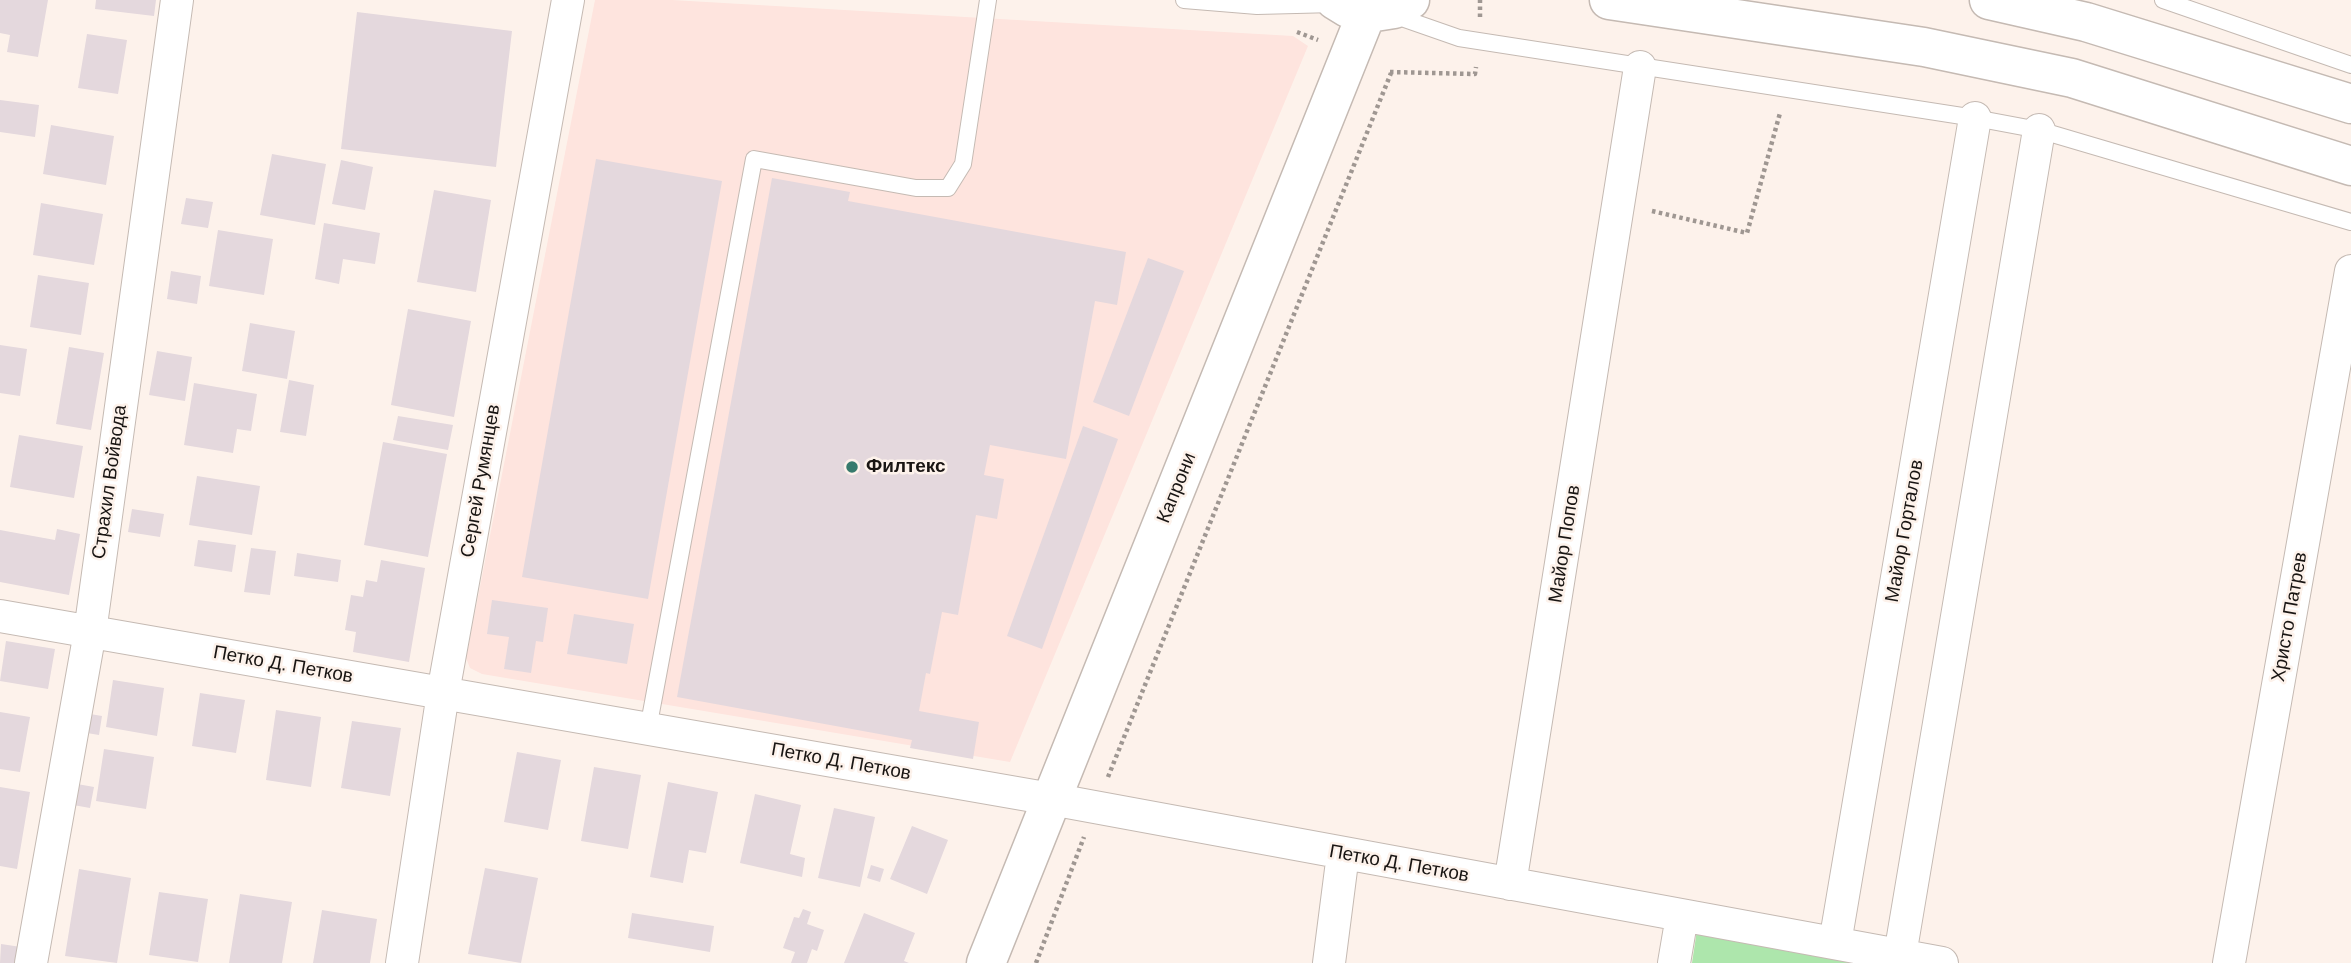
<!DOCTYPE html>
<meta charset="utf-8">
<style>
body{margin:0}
canvas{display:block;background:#fdf2eb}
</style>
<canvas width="2351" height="963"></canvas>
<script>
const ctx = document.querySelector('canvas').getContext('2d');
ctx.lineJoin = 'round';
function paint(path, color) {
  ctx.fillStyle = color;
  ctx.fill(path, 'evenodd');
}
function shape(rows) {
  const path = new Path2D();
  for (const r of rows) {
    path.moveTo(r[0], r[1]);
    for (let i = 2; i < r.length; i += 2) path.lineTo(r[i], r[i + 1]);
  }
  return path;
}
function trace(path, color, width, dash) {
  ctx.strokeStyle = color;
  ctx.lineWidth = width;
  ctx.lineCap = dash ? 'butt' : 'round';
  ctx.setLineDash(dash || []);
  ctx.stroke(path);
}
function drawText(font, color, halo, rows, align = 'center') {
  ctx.font = font + ' Arial,sans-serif';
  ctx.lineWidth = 5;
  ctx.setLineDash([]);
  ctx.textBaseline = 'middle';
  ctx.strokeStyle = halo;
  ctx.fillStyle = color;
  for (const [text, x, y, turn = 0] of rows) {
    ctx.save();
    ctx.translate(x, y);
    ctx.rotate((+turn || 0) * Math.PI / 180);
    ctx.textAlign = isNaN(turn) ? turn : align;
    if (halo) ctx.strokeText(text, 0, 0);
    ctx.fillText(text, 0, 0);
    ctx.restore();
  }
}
paint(shape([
 [595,0,672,0,1293,36,1308,46,1010,762,482,674,470,668,466,658]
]), '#fee4de');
paint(shape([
 [1697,930,1876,963,1692,963]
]), '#ade6ac');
paint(shape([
 [0,0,48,0,38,57,7,52,10,35,0,33],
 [96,0,156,0,154,16,95,9],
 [357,12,512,31,496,167,341,149],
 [87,34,127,40,118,94,78,88],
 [0,100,39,105,35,137,0,132],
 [51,125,114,136,106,185,43,174],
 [272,154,326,164,315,225,260,215],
 [596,159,722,181,648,599,522,577],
 [341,160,373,167,365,210,332,204],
 [772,178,850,192,848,201,1126,252,1117,305,1095,301,1066,459,990,445,984,475,1004,479,997,519,976,515,958,615,942,612,930,674,926,673,919,711,979,722,973,759,910,748,912,740,677,697],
 [434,190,491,200,476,292,417,282],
 [186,198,213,202,208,228,181,224],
 [41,203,103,214,94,265,33,255],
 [324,223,380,233,375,264,343,259,339,284,315,279],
 [218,230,273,239,264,295,209,286],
 [1148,258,1184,271,1129,416,1093,402],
 [171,271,201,276,197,304,167,299],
 [38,275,89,283,81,335,30,327],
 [408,309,471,321,454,417,391,405],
 [250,323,295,331,287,379,242,371],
 [0,345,27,349,20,396,0,393],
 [69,347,104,353,91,430,56,424],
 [157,351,192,357,185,401,149,395],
 [289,380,314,385,306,436,280,432],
 [194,383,257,394,251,431,237,429,233,453,184,445],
 [398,416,453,425,448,450,393,440],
 [1083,426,1118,439,1042,649,1007,636],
 [19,435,83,446,74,498,10,487],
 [383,442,447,454,428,557,364,545],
 [197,476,260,486,252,535,189,525],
 [132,509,164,514,160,537,128,532],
 [57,529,80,534,69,595,0,582,0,530,55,540],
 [198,540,236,545,232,572,194,566],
 [251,548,276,551,270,595,244,592],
 [297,553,341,560,338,582,294,576],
 [381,560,425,568,409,662,353,652,356,632,345,630,351,595,363,597,366,580,377,582],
 [492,600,548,608,543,642,536,641,531,673,504,669,509,637,487,634],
 [574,614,634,624,627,664,567,654],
 [6,641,55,649,48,689,0,681],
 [113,680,164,688,157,736,106,727],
 [200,693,245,700,236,753,192,746],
 [276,710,321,717,311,787,266,780],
 [0,712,30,717,20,772,0,769],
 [78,712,102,716,99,735,75,731],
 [352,721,401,728,390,796,341,788],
 [104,749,154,757,146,809,96,801],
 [517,752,561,760,548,830,504,822],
 [594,767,641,775,628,849,581,841],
 [66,782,94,787,90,808,62,803],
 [668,782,718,792,706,853,689,850,683,883,650,877],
 [0,787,30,792,17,869,0,866],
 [755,794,801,805,790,854,805,858,802,877,740,863],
 [834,808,875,817,860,887,818,878],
 [912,826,948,840,927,894,890,879],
 [871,865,884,869,880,882,867,878],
 [485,868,538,878,521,963,468,954],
 [79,869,131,878,117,963,65,956],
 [159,892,208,899,198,962,149,955],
 [240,894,292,902,282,963,229,963],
 [803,909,811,912,807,924,824,930,817,951,812,949,807,963,791,963,795,952,783,948,794,917,799,918],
 [322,910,377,919,370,963,313,963],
 [632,913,714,926,710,952,628,938],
 [864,913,915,933,904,961,909,963,844,963],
 [1,944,21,947,18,963,0,963]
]), '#e4d8dd');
const lane = shape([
 [1184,0,1257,6,1335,4],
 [2163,0,2351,65],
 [1393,15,1459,38,1975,118,2039,130,2351,222],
 [648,729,754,159,916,188,948,188,963,164,988,0]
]);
const street = shape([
 [0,616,1051,799,1942,963],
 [1510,884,1640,67],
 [1835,943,1975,118],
 [1900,955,2039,130],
 [31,963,90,632,177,0],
 [402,963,443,693,568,0],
 [1329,963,1343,854],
 [1674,963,1682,916],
 [2229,963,2351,271]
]);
const primary = shape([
 [1335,0,1348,8,1375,12,1394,9,1410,0],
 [1609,0,1924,47,2072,78,2351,166],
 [1989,0,2086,22,2351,104],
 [986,963,1367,12]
]);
trace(lane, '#c5bab3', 18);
trace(street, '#c5bab3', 34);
trace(primary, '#c5bab3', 41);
trace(shape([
 [1480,17,1480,0],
 [1297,32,1318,40],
 [1390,72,1475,74,1476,67],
 [1652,211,1747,233,1780,113],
 [1108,777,1391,73],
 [1036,963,1084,837]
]), '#9f9792', 4.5, [3.5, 3.5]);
trace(lane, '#fff', 16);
trace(street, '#fff', 32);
trace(primary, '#fff', 38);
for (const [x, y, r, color] of [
 [852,467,7,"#377a6d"]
]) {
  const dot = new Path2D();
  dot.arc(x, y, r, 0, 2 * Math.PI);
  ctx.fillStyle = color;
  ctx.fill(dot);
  trace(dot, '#fdf2eb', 2.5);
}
drawText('bold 19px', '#191513', '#fdf2eb', [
 ["Филтекс",866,467]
], 'left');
drawText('19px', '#191513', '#fdf2eb', [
 ["Сергей Румянцев",481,481,-80],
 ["Страхил Войвода",110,482,-82],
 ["Капрони",1177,488,-68],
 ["Майор Горталов",1905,531,-80],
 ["Майор Попов",1565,544,-81],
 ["Христо Патрев",2290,617,-80],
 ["Петко Д. Петков",283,665,10],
 ["Петко Д. Петков",841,762,10],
 ["Петко Д. Петков",1399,864,10]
]);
</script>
